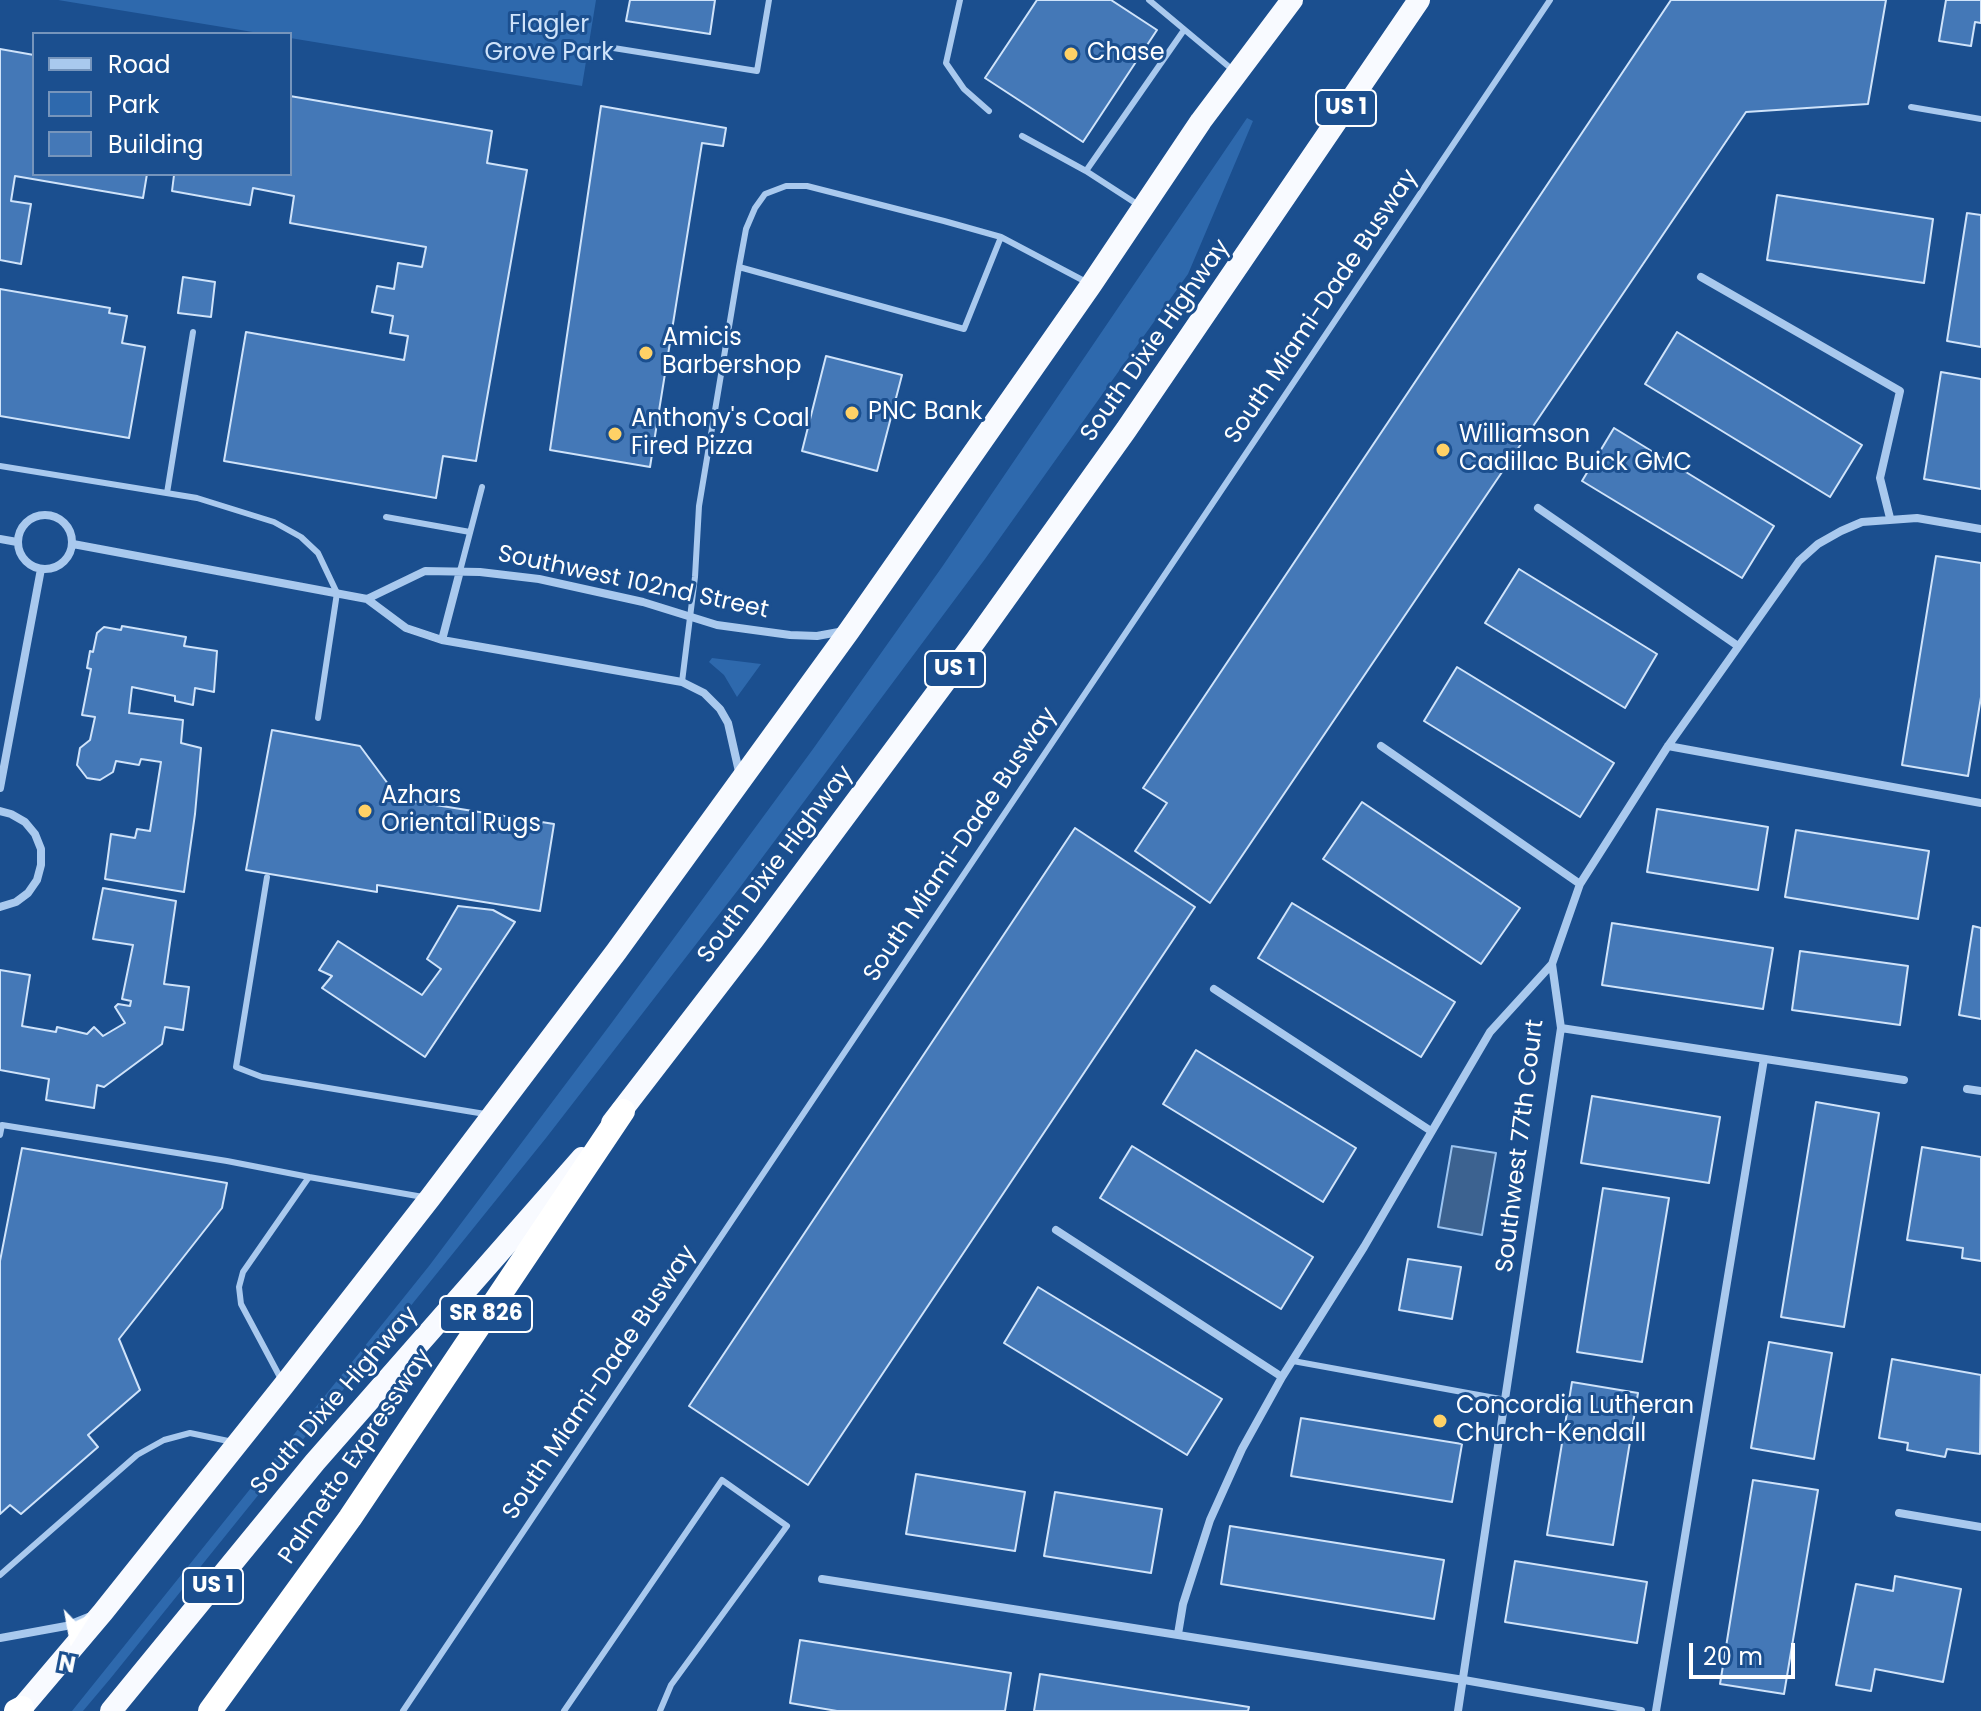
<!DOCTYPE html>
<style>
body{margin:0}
#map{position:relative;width:1981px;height:1711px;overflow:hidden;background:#1b4f8f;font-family:Poppins,sans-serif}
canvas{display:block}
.legend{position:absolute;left:32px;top:32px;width:260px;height:144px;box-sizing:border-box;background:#1b4f8f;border:2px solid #7695bc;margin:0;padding:10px 14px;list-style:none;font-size:24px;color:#fff}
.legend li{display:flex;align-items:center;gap:16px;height:40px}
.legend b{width:40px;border:2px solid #7695bc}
.north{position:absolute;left:32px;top:1599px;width:80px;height:80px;-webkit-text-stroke:6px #1b4f8f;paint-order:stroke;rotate:191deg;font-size:22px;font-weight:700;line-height:32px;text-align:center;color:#fff}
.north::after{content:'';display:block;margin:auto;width:28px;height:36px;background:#fff;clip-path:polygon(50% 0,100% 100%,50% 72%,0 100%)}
.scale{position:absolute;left:1689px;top:1643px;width:106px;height:36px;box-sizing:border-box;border:4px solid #fff;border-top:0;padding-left:10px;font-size:24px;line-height:28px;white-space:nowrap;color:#fff;-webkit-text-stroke:6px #1b4f8f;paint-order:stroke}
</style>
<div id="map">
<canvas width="1981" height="1711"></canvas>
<ul class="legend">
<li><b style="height:10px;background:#a9c9ee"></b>Road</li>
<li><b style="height:22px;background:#2e69ad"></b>Park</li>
<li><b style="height:22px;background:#4478b7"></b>Building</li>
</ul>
<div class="north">N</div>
<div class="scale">20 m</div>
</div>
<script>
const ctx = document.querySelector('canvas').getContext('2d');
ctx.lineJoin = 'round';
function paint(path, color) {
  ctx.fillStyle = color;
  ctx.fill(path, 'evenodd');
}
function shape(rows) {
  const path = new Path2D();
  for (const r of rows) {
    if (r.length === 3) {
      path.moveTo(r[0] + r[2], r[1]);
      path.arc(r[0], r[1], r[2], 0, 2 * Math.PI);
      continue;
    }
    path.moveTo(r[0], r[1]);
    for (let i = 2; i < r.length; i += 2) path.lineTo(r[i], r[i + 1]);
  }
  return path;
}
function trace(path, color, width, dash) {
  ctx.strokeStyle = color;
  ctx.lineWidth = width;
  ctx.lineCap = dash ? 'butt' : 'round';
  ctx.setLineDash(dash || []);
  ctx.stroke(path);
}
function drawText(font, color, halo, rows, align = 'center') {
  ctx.font = font + ' Poppins,sans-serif';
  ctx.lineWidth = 6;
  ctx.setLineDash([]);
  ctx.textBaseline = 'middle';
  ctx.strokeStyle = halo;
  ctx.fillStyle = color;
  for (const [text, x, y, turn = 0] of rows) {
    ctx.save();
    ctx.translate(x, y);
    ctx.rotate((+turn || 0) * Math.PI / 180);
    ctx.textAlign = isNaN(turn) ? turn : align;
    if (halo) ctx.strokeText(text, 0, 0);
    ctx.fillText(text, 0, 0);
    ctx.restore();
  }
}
paint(shape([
 [58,0,596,0,582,86,290,38,290,34,265,34],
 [1247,118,1253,121,1188,274,985,559,738,890,546,1138,110,1679,83,1711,72,1711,429,1266,610,1025,813,749,942,567],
 [712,658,761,664,737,697,724,675,709,662]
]), '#2e69ad');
const water = shape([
 [1452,1146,1496,1153,1482,1235,1438,1227,1452,1146]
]);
paint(water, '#3c6290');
trace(water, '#9cc4f0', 2);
const building = shape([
 [630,0,715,0,710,34,626,21,630,0],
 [1037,0,1111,0,1157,30,1083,142,985,78,1037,0],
 [1671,0,1886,0,1868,104,1746,112,1210,903,1135,851,1167,803,1143,788,1671,0],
 [1946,0,1981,0,1981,23,1975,22,1971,46,1939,41,1946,0],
 [0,49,34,55,34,174,147,174,143,198,15,176,11,201,31,204,21,264,0,260,0,49],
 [290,96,492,131,487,163,527,170,476,461,443,456,436,498,224,461,246,332,404,360,408,336,390,333,393,316,372,312,377,286,394,289,398,263,422,267,426,247,290,223,294,196,253,188,250,205,172,191,174,175,167,174,290,174,290,96],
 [601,106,726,128,723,146,702,143,650,467,550,450,601,106],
 [1777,195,1933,219,1924,283,1767,260,1777,195],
 [1967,213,1981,215,1981,347,1947,341,1967,213],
 [183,277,215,282,211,317,178,313,183,277],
 [0,289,110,308,109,313,127,316,122,343,145,347,129,438,0,416,0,289],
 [1677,332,1862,445,1830,497,1645,384,1677,332],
 [826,356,902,375,877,471,802,451,826,356],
 [1941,372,1981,379,1981,489,1924,479,1941,372],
 [1614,428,1774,526,1742,578,1582,481,1614,428],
 [1936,556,1981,563,1981,697,1968,776,1902,765,1936,556],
 [1519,569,1657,654,1625,708,1485,623,1519,569],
 [122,626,186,637,184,646,217,651,214,692,195,688,193,705,175,701,175,696,132,687,129,713,183,720,181,743,201,748,195,814,184,892,105,879,111,834,135,838,137,829,150,831,161,762,141,759,139,765,116,761,113,772,100,780,87,778,77,765,80,748,90,740,95,717,82,715,91,669,87,668,90,651,93,652,97,633,104,627,121,630,122,626],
 [1457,667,1614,763,1580,817,1424,721,1457,667],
 [272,730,360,746,394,792,392,798,554,824,540,911,377,885,377,892,246,870,272,730],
 [1362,802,1520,908,1481,964,1323,859,1362,802],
 [1657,809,1768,827,1758,890,1647,872,1657,809],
 [1075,828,1195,907,808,1485,689,1406,1075,828],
 [1796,830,1929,851,1918,919,1785,897,1796,830],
 [103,888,176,901,164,984,189,987,183,1030,165,1027,162,1044,104,1087,97,1085,94,1108,46,1100,49,1079,0,1070,0,970,30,975,22,1026,56,1032,57,1027,87,1034,94,1027,103,1036,125,1023,115,1007,118,1004,130,1006,131,1001,122,999,133,945,93,939,103,888],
 [1292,903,1455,1002,1421,1057,1258,958,1292,903],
 [458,906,493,910,515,922,425,1057,322,988,332,976,319,970,338,941,422,995,441,969,427,959,458,906],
 [1612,923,1773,948,1763,1009,1602,985,1612,923],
 [1973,926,1981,928,1981,1019,1959,1015,1973,926],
 [1800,951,1908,966,1900,1025,1792,1010,1800,951],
 [1196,1050,1356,1148,1323,1202,1163,1104,1196,1050],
 [1592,1096,1720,1117,1709,1183,1581,1163,1592,1096],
 [1816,1102,1879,1113,1844,1327,1781,1317,1816,1102],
 [1132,1146,1313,1257,1281,1309,1100,1198,1132,1146],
 [1922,1147,1981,1157,1981,1261,1962,1258,1963,1248,1907,1240,1922,1147],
 [22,1148,227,1183,222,1208,119,1339,140,1390,88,1435,98,1447,21,1514,10,1505,0,1514,0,1261,22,1148],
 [1603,1188,1669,1198,1642,1362,1577,1352,1603,1188],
 [1408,1259,1461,1267,1452,1319,1399,1310,1408,1259],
 [1038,1287,1222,1399,1187,1455,1004,1343,1038,1287],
 [1769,1342,1832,1353,1814,1459,1751,1448,1769,1342],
 [1892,1359,1981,1375,1980,1454,1947,1449,1945,1457,1907,1450,1908,1443,1879,1438,1892,1359],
 [1572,1382,1638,1393,1613,1545,1547,1535,1572,1382],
 [1301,1418,1462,1444,1452,1502,1291,1476,1301,1418],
 [916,1474,1025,1492,1015,1551,906,1534,916,1474],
 [1753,1480,1818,1490,1784,1694,1720,1684,1753,1480],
 [1055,1492,1162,1509,1151,1573,1044,1556,1055,1492],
 [1230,1526,1444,1560,1434,1619,1221,1584,1230,1526],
 [1515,1561,1647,1582,1637,1643,1505,1622,1515,1561],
 [1895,1576,1961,1589,1943,1682,1875,1669,1871,1691,1836,1685,1856,1584,1893,1591,1895,1576],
 [800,1640,1011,1673,1005,1711,837,1711,790,1703,800,1640],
 [1040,1674,1249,1707,1248,1711,1034,1711,1040,1674]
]);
paint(building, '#4478b7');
trace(building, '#cfe3fa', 2);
trace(shape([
 [960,0,946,63,964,89,989,111],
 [1149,0,1234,71],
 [601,46,757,71,769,0],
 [1911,107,1981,119],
 [1022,136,1086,171,1140,206],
 [1086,171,1184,30],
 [739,267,964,329,1001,237],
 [0,466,197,498,274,522,301,537,318,553,337,593,318,718],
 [167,493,193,332],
 [386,517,470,532],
 [460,571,482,487],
 [682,682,695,577,699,506,739,267,746,229,755,208,765,194,786,186,807,186,944,221,1001,237,1088,283],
 [267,877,236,1067,262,1077,485,1114],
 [0,1135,2,1125,227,1161,309,1177],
 [1293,1361,1506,1400],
 [281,1379,241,1304,239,1287,243,1272,309,1177,423,1197],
 [0,1575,137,1455,164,1440,190,1433,233,1442],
 [403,1711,1550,0],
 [564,1711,722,1480,787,1526,671,1685,660,1711]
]), '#a9c9ee', 6);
trace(shape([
 [1701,277,1900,391,1880,478,1890,518],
 [1538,508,1738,646],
 [45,542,27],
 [0,539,17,542],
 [73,544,367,599,406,628,442,640,682,682,704,693,720,709,728,723,740,776],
 [367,599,425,571,480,572,539,579,643,602,717,625,790,635,817,636,844,631],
 [442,640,460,571],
 [1381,746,1580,884],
 [1668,746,1981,803],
 [0,788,41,569],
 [0,811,11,814,25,822,35,834,41,849,41,865,37,880,28,893,16,902,0,907],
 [1214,989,1431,1131],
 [1561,1028,1904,1080],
 [1967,1089,1981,1091],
 [1056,1230,1282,1377],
 [1899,1513,1981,1527],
 [822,1579,1464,1680,1641,1711],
 [1178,1634,1183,1604,1210,1520,1242,1449,1282,1377,1364,1247,1490,1032,1552,964],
 [0,1638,66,1626,91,1616],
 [1458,1711,1561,1028,1552,964,1580,884,1668,746,1799,561,1818,544,1841,531,1862,522,1917,518,1981,529],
 [1656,1711,1764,1059]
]), '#a9c9ee', 8);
trace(shape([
 [612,1123,753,940,976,640,1126,430,1419,0],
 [19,1711,103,1612,284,1385,430,1198,616,952,849,631,1091,285,1201,121,1292,0],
 [111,1711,315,1462,582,1158]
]), '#f8faff', 22);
trace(shape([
 [16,1711,22,1708],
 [210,1711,350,1518,623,1111]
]), '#fff', 24);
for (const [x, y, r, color] of [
 [1071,54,8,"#ffd166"],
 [646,353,8,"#ffd166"],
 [852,413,8,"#ffd166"],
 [615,434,8,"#ffd166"],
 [1443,450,8,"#ffd166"],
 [365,811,8,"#ffd166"],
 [1440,1421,8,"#ffd166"]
]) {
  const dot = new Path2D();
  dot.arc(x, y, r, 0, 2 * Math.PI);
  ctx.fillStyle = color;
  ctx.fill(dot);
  trace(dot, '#1b4f8f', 3);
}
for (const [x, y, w] of [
 [1346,108,60],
 [955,669,60],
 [486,1314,92],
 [213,1586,60]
]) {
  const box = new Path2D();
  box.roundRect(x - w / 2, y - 18, w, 36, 6);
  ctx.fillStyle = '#1b4f8f';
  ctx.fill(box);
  trace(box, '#fff', 2);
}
drawText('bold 22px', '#fff', null, [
 ["US 1",1346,108],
 ["US 1",955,669],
 ["SR 826",486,1314],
 ["US 1",213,1586]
]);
drawText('24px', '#cfe3fa', '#1b4f8f', [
 ["Flagler",549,26],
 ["Grove Park",549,54]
]);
drawText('24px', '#fff', '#1b4f8f', [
 ["Chase",1087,54],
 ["Amicis",662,339],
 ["Barbershop",662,367],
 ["PNC Bank",868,413],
 ["Anthony's Coal",631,420],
 ["Fired Pizza",631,448],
 ["Williamson",1459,436],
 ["Cadillac Buick GMC",1459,464],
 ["Azhars",381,797],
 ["Oriental Rugs",381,825],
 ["Concordia Lutheran",1456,1407],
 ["Church-Kendall",1456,1435]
], 'left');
drawText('24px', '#fff', '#1b4f8f', [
 ["South Miami-Dade Busway",1322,307,-56],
 ["South Dixie Highway",1156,341,-55],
 ["Southwest 102nd Street",633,583,12],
 ["South Miami-Dade Busway",961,845,-56],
 ["South Dixie Highway",776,865,-53],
 ["Southwest 77th Court",1521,1146,-83],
 ["South Miami-Dade Busway",600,1383,-56],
 ["South Dixie Highway",335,1401,-49],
 ["Palmetto Expressway",356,1457,-56]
]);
</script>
